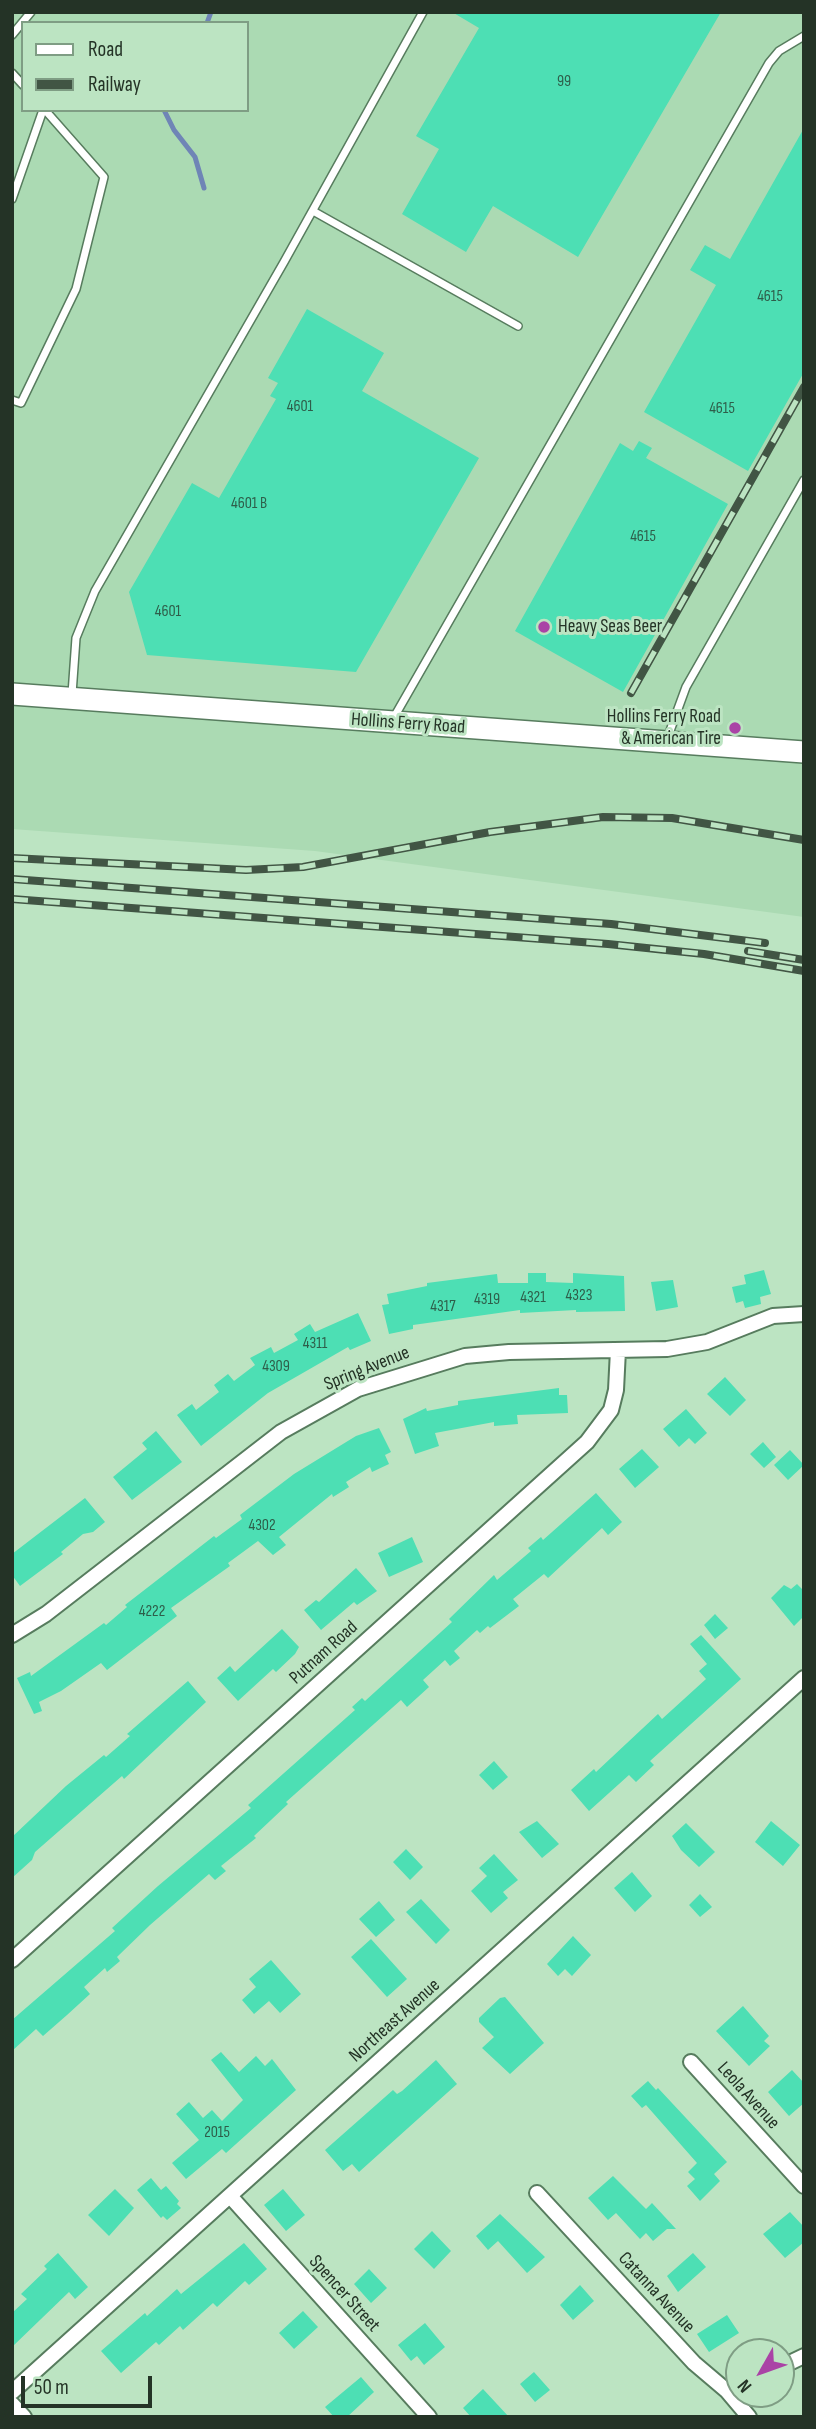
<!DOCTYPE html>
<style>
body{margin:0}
#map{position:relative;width:816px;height:2429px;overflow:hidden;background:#bce4c2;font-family:"Sofia Sans Condensed",sans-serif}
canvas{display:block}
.frame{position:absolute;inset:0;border:14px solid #243326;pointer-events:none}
.legend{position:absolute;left:21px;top:21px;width:228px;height:91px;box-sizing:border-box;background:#bce4c2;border:2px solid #7f9d84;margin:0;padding:9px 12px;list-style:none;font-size:21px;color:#243326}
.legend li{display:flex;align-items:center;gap:14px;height:35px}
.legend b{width:35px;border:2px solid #7f9d84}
.north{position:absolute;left:725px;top:2338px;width:70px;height:70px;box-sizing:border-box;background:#bce4c2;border:2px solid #7f9d84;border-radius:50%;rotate:230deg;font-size:19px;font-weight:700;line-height:28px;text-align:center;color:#243326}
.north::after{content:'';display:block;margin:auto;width:24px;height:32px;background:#aa43a6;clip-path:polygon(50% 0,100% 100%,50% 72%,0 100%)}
.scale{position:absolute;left:21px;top:2376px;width:131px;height:32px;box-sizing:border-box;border:4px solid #243326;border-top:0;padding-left:9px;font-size:21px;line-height:24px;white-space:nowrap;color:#243326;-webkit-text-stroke:5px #bce4c2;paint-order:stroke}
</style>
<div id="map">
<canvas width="816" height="2429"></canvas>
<div class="frame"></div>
<ul class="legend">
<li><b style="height:9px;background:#fff"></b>Road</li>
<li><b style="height:9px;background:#415544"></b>Railway</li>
</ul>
<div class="north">N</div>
<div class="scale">50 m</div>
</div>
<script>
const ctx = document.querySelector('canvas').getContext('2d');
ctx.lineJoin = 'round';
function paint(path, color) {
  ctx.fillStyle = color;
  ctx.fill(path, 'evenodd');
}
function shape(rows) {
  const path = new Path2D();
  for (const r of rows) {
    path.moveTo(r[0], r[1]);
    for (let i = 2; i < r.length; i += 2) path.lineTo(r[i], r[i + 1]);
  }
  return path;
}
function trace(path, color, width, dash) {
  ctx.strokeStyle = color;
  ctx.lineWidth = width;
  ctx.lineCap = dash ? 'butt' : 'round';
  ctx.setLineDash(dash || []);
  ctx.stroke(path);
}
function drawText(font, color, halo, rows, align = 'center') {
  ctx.font = font + ' "Sofia Sans Condensed",sans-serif';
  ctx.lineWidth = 6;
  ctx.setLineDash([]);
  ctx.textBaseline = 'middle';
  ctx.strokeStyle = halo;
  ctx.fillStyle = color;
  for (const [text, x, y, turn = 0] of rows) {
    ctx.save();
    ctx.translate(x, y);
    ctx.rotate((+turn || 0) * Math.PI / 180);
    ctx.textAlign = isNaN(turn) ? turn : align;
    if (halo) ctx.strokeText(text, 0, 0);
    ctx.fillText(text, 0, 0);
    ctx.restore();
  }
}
paint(shape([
 [12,12,804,12,804,917,315,851,12,829],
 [23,23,247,23,247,110,23,110]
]), '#abdab3');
trace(shape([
 [207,23,211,12],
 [164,110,174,130,195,157,204,188]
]), '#6f85b6', 5);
paint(shape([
 [452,12,721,12,578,257,493,206,466,252,402,214,439,149,416,136,479,28],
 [804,128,804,372,748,471,644,412,716,285,690,270,705,245,730,259],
 [307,309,384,353,362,391,479,458,356,672,147,655,129,592,192,483,219,498,276,399,270,396,278,383,268,378],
 [639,441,652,448,646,458,728,504,623,692,515,631,620,443,633,451],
 [764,1270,771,1294,760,1297,761,1304,745,1308,743,1301,736,1303,732,1287,746,1284,744,1275],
 [528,1273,546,1273,546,1282,573,1283,573,1273,624,1276,625,1311,576,1312,576,1310,520,1313,520,1310,413,1325,413,1329,389,1334,382,1305,389,1304,387,1294,427,1286,427,1283,497,1274,498,1283,528,1283],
 [673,1280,678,1307,656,1311,651,1282],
 [358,1313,371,1341,350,1350,348,1347,268,1393,201,1446,177,1415,192,1404,196,1410,219,1392,214,1385,228,1374,234,1381,255,1365,250,1358,271,1347,274,1353,298,1340,294,1334,310,1324,315,1332],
 [725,1377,746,1400,730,1416,707,1394],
 [559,1388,559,1395,567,1395,568,1413,517,1415,518,1424,494,1426,494,1422,435,1433,439,1446,415,1454,403,1419,426,1408,427,1411,458,1405,458,1401],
 [686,1409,707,1433,695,1444,689,1438,679,1447,663,1429],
 [379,1428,391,1452,385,1455,389,1464,372,1472,370,1467,346,1482,349,1487,333,1497,332,1494,279,1537,286,1545,273,1555,258,1541,228,1563,230,1566,171,1608,177,1616,107,1670,101,1663,61,1691,39,1702,42,1711,34,1714,17,1678,30,1672,31,1676,104,1623,106,1625,127,1607,125,1605,214,1536,216,1538,242,1519,240,1515,294,1474,356,1436],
 [156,1431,182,1462,132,1500,113,1477,147,1449,142,1443],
 [763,1442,776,1457,764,1468,750,1454],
 [642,1449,659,1467,635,1488,619,1469],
 [790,1450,804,1465,788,1480,774,1465],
 [596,1493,622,1522,608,1535,602,1528,548,1578,544,1574,513,1599,519,1606,490,1628,488,1626,480,1633,477,1630,454,1651,460,1658,450,1666,445,1660,423,1680,429,1687,407,1707,401,1700,286,1802,288,1804,254,1836,256,1838,221,1866,226,1871,215,1880,209,1874,150,1925,117,1957,120,1961,107,1972,105,1968,84,1987,90,1994,67,2015,43,2036,36,2029,12,2051,12,2020,115,1931,112,1928,158,1886,251,1808,248,1805,355,1710,352,1707,362,1698,365,1701,452,1622,449,1619,494,1575,497,1580,531,1551,528,1548,541,1537,543,1540],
 [85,1498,105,1522,93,1532,83,1534,61,1552,63,1554,20,1586,12,1575,12,1554],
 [412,1537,423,1562,389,1577,378,1553],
 [356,1568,377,1591,357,1605,354,1602,321,1630,304,1610,316,1600,319,1602],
 [797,1584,804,1591,804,1616,794,1626,771,1598,784,1585,791,1589],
 [715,1614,728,1628,715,1639,704,1625],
 [282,1629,299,1647,295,1654,276,1672,273,1669,238,1701,217,1678,230,1666,235,1672],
 [701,1635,741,1679,650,1761,654,1765,636,1782,629,1775,589,1811,571,1790,594,1769,596,1772,658,1714,662,1719,706,1679,699,1671,707,1664,690,1644],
 [188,1681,206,1702,124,1779,122,1776,35,1852,32,1860,12,1878,12,1837,66,1786,104,1755,106,1757,130,1736,127,1734],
 [494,1761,508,1777,493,1790,479,1775],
 [537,1821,559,1844,542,1858,519,1832],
 [771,1821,800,1845,783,1866,755,1842],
 [686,1823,715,1852,699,1867,681,1850,672,1836],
 [406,1849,423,1867,410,1880,393,1862],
 [494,1854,518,1880,503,1892,508,1898,491,1913,471,1891,487,1876,479,1868],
 [632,1872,652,1896,635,1912,614,1888],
 [700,1894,712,1907,700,1917,689,1905],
 [421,1899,450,1930,436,1944,406,1912],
 [379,1901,395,1920,376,1937,359,1919],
 [573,1936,591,1955,572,1976,565,1969,558,1976,547,1964],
 [371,1939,407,1979,387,1997,351,1957],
 [271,1960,301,1994,280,2013,269,2001,254,2014,242,2000,256,1987,249,1979],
 [505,1997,544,2043,510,2074,482,2048,494,2037,479,2022,479,2018,500,1998],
 [743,2006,769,2036,764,2041,770,2046,749,2066,716,2031],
 [221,2052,239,2072,256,2056,265,2066,272,2059,296,2090,226,2153,222,2149,186,2179,172,2163,199,2140,176,2114,189,2102,203,2118,212,2110,222,2121,243,2100,211,2060],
 [436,2060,457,2084,359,2172,352,2164,343,2171,325,2150,393,2090,397,2094,402,2091],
 [792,2070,804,2083,804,2103,789,2116,768,2092],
 [648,2081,656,2090,658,2088,727,2162,714,2174,720,2181,700,2201,687,2186,695,2179,688,2172,697,2163,646,2105,642,2108,631,2096],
 [613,2176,646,2209,652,2203,676,2229,667,2229,653,2241,646,2233,640,2239,616,2213,608,2220,588,2198],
 [151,2178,161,2190,166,2186,179,2201,177,2204,181,2208,167,2220,163,2216,161,2218,137,2190],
 [115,2189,134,2208,109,2236,88,2215],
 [283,2189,305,2215,286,2231,264,2205],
 [790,2212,804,2227,804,2242,785,2258,763,2234],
 [500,2214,545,2257,527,2273,498,2241,488,2250,476,2236],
 [432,2231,451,2251,434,2269,414,2249],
 [244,2243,267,2269,249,2285,245,2281,217,2307,213,2303,183,2330,180,2326,159,2345,156,2342,121,2373,101,2351,145,2313,147,2316,177,2289,181,2294],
 [58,2253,88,2287,75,2299,69,2292,12,2347,12,2313,27,2299,21,2294,47,2269,44,2266],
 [693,2253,706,2267,678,2292,667,2276],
 [369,2269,387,2288,371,2303,354,2284],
 [580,2285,594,2301,573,2320,560,2305],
 [303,2311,318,2327,294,2349,279,2333],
 [727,2315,739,2333,709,2352,697,2334],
 [425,2323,445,2347,424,2365,417,2356,411,2361,398,2345],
 [534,2372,550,2390,535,2402,520,2384],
 [361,2377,374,2392,347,2417,334,2417,325,2407],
 [483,2389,509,2417,471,2417,463,2408]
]), '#4ddfb4');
const lane = shape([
 [12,35,31,12],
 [12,73,23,85],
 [12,199,43,110],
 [313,211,518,326],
 [12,400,21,403,76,289,104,177,45,110],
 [72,694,76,638,95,591,284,262,423,12],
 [393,719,769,63,779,51,804,36],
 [667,739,686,687,804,480]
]);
const street = shape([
 [12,1635,46,1614,281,1432,358,1389,465,1356,509,1352,667,1349,707,1342,773,1316,804,1314],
 [12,1960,587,1442,611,1410,616,1390,618,1350],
 [691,2062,804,2186],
 [537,2193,694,2363,727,2391,749,2417],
 [230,2196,429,2417],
 [781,2367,804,2356],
 [12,2392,804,1678],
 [12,2404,24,2417]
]);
const secondary = shape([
 [12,694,804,752]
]);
trace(lane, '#577c5e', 10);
trace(street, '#577c5e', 18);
trace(secondary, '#577c5e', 24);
trace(lane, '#fff', 7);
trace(street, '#fff', 14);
trace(secondary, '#fff', 21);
const rail = shape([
 [631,693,804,387],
 [12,858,246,870,303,867,490,832,603,817,672,818,804,840],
 [12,879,611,924,765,943],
 [12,899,608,944,704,954,804,971],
 [748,951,804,960]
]);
trace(rail, '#415544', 8);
trace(rail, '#bce4c2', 5, [16]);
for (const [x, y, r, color] of [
 [544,627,7,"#aa43a6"],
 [735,728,7,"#aa43a6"]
]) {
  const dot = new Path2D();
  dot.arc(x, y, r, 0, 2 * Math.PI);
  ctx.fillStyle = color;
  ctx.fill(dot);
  trace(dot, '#bce4c2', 2.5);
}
drawText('16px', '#2e5e4a', null, [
 ["99",564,82],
 ["4615",770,297],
 ["4601",300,407],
 ["4615",722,409],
 ["4601 B",249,504],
 ["4615",643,537],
 ["4601",168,612],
 ["4323",579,1296],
 ["4321",533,1298],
 ["4319",487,1300],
 ["4317",443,1307],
 ["4311",315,1344],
 ["4309",276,1367],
 ["4302",262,1526],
 ["4222",152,1612],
 ["2015",217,2133]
]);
drawText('19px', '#243326', '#bce4c2', [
 ["Heavy Seas Beer",558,627],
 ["Hollins Ferry Road",721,717,"right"],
 ["& American Tire",721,739,"right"]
], 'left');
drawText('19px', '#243326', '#bce4c2', [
 ["Hollins Ferry Road",408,724,4],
 ["Spring Avenue",367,1369,-22],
 ["Putnam Road",324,1653,-42],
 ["Northeast Avenue",395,2021,-42],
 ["Leola Avenue",748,2096,48],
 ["Catanna Avenue",656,2293,47],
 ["Spencer Street",344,2294,48]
]);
</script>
